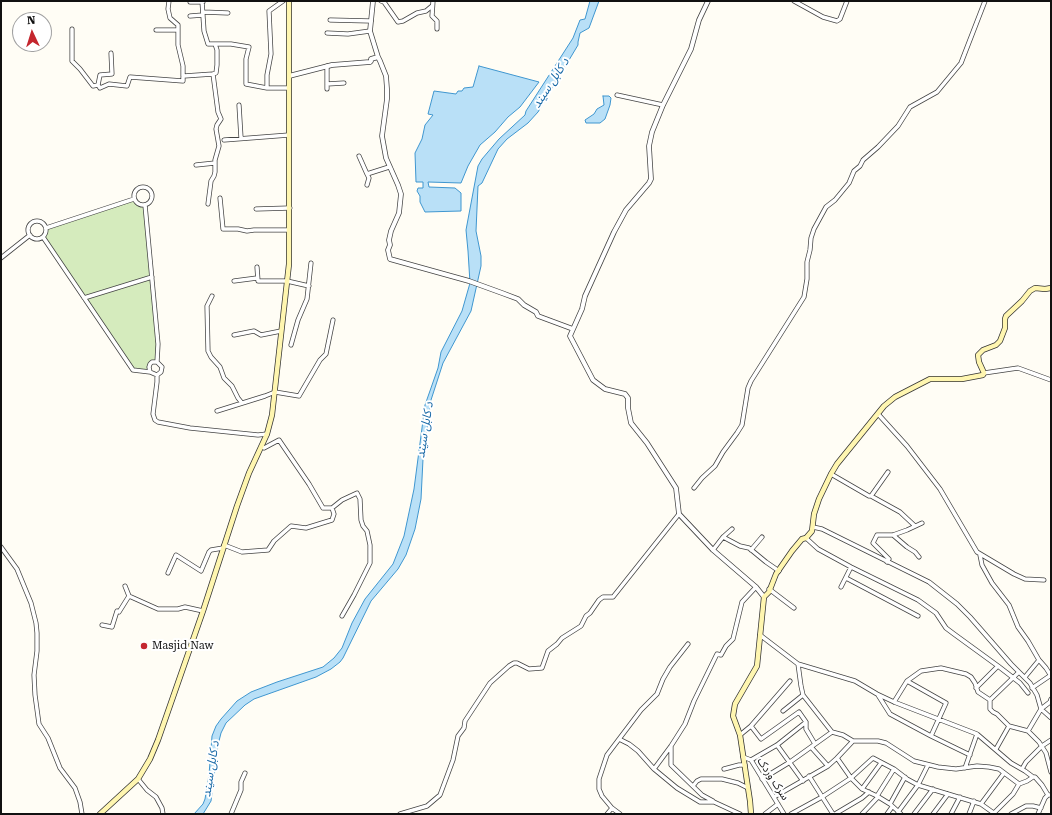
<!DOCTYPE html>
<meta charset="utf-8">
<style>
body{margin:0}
#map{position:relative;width:1052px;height:815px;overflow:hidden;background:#fffdf5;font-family:"Roboto Serif",serif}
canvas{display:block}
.frame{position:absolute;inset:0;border:2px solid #111;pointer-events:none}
.north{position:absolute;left:12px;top:12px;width:40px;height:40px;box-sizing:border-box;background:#fff;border:1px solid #a0a0a0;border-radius:50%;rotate:356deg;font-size:11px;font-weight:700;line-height:16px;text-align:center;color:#111}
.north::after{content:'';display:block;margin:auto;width:14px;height:18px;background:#c4262e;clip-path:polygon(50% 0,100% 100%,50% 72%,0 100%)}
</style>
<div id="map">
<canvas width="1052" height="815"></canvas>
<div class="frame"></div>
<div class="north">N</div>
</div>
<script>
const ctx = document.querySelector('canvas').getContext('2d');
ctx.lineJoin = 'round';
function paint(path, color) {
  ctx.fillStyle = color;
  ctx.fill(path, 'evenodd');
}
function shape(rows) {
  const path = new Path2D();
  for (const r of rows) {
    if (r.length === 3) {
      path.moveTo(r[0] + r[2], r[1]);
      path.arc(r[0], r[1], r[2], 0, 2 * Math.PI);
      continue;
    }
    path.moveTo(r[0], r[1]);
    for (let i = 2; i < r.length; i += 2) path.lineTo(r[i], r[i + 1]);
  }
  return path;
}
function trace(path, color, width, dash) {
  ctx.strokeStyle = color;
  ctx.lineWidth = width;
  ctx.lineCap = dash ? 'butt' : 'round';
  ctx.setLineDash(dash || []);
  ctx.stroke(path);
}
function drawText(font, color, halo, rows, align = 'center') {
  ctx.font = font + ' "Roboto Serif","Noto Sans Arabic",serif';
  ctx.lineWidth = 4;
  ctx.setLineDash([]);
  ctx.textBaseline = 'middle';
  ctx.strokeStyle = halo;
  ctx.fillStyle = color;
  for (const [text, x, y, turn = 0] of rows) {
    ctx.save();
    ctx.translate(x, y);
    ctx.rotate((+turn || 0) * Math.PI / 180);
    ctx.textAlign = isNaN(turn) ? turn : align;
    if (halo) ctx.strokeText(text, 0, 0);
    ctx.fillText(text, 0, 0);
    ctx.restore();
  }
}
paint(shape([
 [134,199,138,204,145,205,158,344,157,362,150,364,150,372,133,370,43,237,45,234,46,228]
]), '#d5ebbd');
const water = shape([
 [590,1,599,1,589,28,580,33,578,42,578,45,538,112,528,123,507,139,498,149,482,183,478,186,476,231,481,256,481,266,471,311,443,363,431,400,423,459,421,499,415,529,406,555,398,569,371,601,343,658,340,662,331,669,316,677,254,699,245,705,226,723,221,733,218,745,211,801,203,814,194,814,203,804,205,799,209,775,212,736,216,726,221,719,237,701,251,692,277,682,323,667,334,658,342,648,352,623,365,599,393,564,404,536,414,489,425,405,438,368,441,352,462,311,470,283,468,251,466,230,478,166,482,159,499,139,525,115,526,111,573,38,580,20,585,19,590,1],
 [479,66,539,82,520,107,508,117,495,132,480,145,468,166,461,183,428,182,429,187,455,188,461,193,461,211,425,212,420,202,420,196,417,191,418,188,423,188,423,182,416,182,415,153,422,139,425,125,433,115,428,114,434,91,456,94,458,91,462,91,464,88,473,87,479,66],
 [603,96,609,96,611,98,610,105,605,119,600,123,586,123,585,120,594,114,597,109,604,105,603,96]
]);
paint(water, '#b9e0f7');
trace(water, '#3f96cf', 1);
const minor = shape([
 [169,1,168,9,170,18,178,25,178,45,183,66,183,76],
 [202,1,204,31,208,44,231,44,249,47,246,59,246,84,267,88,289,88],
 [381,1,384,2,398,22,403,21,417,13,426,11,432,6],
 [433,1,432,16,437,21,437,29],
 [794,1,823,17,837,21,840,19,847,1],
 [190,2,203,2],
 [203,12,228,13],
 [190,16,203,15],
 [330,20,371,21],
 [72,29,72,61,80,69,93,86,98,85,100,88,109,84,127,86,130,77,183,81,183,77,184,76,213,74],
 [156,30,178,30],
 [327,33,348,34,370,31],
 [327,66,327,89],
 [327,84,344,83],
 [98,85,100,75,112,74,111,53],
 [267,88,267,75,271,54,269,11,283,1],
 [617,95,663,105],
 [239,105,241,138],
 [224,140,289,135],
 [359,156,367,174,389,167],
 [196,165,215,163],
 [367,185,369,178,367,174],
 [143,196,9],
 [220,198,223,229,238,229,247,231,254,230,289,230],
 [208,204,211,181,214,176,215,172,215,160,219,146,216,129,217,125,221,119,218,112,213,74,216,73,217,65,217,50,215,44],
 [145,205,158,344,157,362],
 [256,209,290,208],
 [37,230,9],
 [46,228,134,199],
 [43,237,133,370,150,372,157,375,161,372,162,367,157,362],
 [1,258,30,235],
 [257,267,258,281,287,281,309,286],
 [234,281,257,278],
 [212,296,207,306,208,351,211,357,220,367,224,378,232,386,238,398,242,403],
 [84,298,152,277],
 [234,335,254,331,261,335,281,331],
 [291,345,298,320,307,299,311,263],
 [150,372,149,367,150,364,152,362,157,362],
 [984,373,1018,368,1051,380],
 [157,375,157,382,153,414,155,420,158,422,190,428,258,435,267,434],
 [217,411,265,396,275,392,299,396,320,360,326,354,333,320],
 [878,414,907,446,940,489,977,552,1014,574,1025,579,1044,580],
 [262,447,264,448,279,440,309,484,323,508,332,508,342,500,357,493,360,499,361,520,363,526,367,531,370,545,370,563,354,595,342,616],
 [831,474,869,496,871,496,888,472],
 [694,488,702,478,715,466,723,452,737,433,742,425,748,388,751,381,804,297,807,279,807,262,810,250,811,238,814,229,826,207,835,200,849,183,854,171,860,166,863,160,878,147,898,126,910,107,937,92,961,63,985,1],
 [871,496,900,512,915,526],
 [813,527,822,529,929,582,957,604,970,617,1011,664,1030,683,1037,695,1041,709,1051,718],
 [893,535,907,547,915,552,919,557],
 [723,537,740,546,749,548,766,562,779,571],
 [806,538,818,549,851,567,918,600,936,613,946,628,954,634,998,666,1020,683,1028,693],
 [224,545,242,552,268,550,274,541,291,526,306,528,332,520,334,514,332,508],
 [1,547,17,569,31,603,36,623,37,633,37,651,34,675,35,695,39,724,48,738,60,768,75,788,80,802,82,814],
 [713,550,723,537,732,529],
 [751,550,762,537],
 [980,555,982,565,992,583,1009,605,1018,627,1028,641,1039,660,1046,668,1051,676],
 [887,562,889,559,873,543,877,535,893,535,907,530,922,523],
 [168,573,176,555,201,571,209,552,211,550,223,548],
 [846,578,918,616],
 [125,586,129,596,158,609,178,609,185,607,203,611],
 [841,587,851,567],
 [769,589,794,608],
 [102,625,112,627,117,611,119,612,129,596],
 [760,635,798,664,801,686,803,695,832,732,843,735,853,741,878,741,886,743,914,761,938,767,956,769,977,766,989,767,999,769,1019,784,1027,781,1033,777,1035,777,1042,785,1048,795],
 [798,664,855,681,877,694,894,702,977,734,1011,763,1025,771,1033,777],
 [1025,677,1039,660],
 [907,681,946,703,931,736],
 [976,688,998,666],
 [1032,688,1051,675],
 [878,695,890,714,931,736,970,755],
 [990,700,1019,672],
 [894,702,907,681,921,671,941,668,966,674,971,677,975,683,978,692,990,700,990,709,993,712,997,714,1009,726,1028,731,1039,742,1046,753,1051,772],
 [783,711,803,695],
 [751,726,761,739,799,712,806,722,806,729,815,744],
 [1028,731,1041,709,1050,702,1051,699],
 [740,735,751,726,790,681],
 [619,739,629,744,638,751,654,769,677,788,700,802,714,802,740,814],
 [777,745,803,781],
 [671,747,671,765,702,795,713,801],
 [811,747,828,766],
 [996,749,1009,726],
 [743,757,751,760,784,814],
 [837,758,851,778,862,789,877,796,890,804,901,814],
 [751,760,777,745,806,722],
 [965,768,977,734],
 [654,769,671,746,685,724,694,701,716,656,717,654,721,655,726,646,733,639,742,602,756,587],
 [724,769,739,765,745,765],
 [1022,769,1026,762,1042,746,1051,740],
 [809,776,833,814],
 [138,779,147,790,156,797,162,808,163,814],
 [762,779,790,762,832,732],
 [693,786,697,781,701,779,722,779,738,783,748,788],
 [862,789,881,763],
 [877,796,894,769],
 [774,797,828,766,837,758,853,741],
 [890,804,905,777],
 [981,804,1004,773],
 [898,812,918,785,928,765],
 [994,813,1013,794,1019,784],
 [231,814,241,790,241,782,245,773],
 [400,814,427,806,440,795,453,760,458,736,464,728,465,721,490,683,509,666,514,663,517,663,529,669,542,668,548,651,557,644,562,638,581,626,586,616,590,613,599,600,603,597,613,597,679,514],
 [607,814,612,808],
 [620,814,612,808,602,796,599,789,599,779,607,755,641,710,657,694,663,679,670,667,688,644],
 [765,814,778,804],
 [791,814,822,797,851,778,873,758,894,769,907,779,918,785,981,804,995,814],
 [835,814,862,798,869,792],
 [862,814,878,797],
 [887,814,892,807],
 [914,814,933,789],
 [933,814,948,794],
 [951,814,960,797],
 [969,814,974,801],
 [1011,814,1026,806,1033,806,1041,808],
 [1038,814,1045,798,1048,795,1051,795]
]);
const tertiary = shape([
 [373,1,370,31,378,57,380,61,386,76,387,89,387,99,382,136,386,158,398,185,401,194,399,213,391,231,389,240,390,245,388,250,390,259,469,281,502,293,518,299,524,305,536,312,538,316,573,329],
 [708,1,699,20,691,49,663,105,652,132,649,146,651,179,649,183,626,210,614,232,585,296,582,309,570,336,593,380,605,389,625,394,628,398,628,408,631,423,647,443,676,488,679,514,713,550,756,587,764,597],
 [289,76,332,65,370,62,371,61,371,59,378,57]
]);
const secondary = shape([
 [100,814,138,779,150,759,158,740,203,611,237,506,249,473,267,434,272,415,289,264,289,1],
 [751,814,750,801,740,735,733,716,735,704,757,666,764,597,769,592,776,574,792,551,802,539,806,538,812,531,814,514,819,499,831,474,837,464,884,406,895,397,930,379,962,379,983,375,984,373,979,362,978,355,983,350,996,345,1000,341,1005,328,1005,319,1006,316,1022,301,1030,291,1035,288,1045,289,1051,288]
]);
trace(minor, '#444', 5);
trace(tertiary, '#444', 5.5);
trace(secondary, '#333', 6);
trace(minor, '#fff', 3.5);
trace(tertiary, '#fff', 4);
trace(secondary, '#fff6b0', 4.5);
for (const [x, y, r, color] of [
 [144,646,4,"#c4262e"]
]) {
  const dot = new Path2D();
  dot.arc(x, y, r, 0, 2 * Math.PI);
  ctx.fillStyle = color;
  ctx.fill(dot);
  trace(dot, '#fff', 1.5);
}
drawText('11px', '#111', '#fff', [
 ["Masjid Naw",152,646]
], 'left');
drawText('11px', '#111', '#fff', [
 ["سرک وردک",773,779,57]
]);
drawText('italic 12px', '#1768a6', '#fff', [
 ["د کابل سيند",551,83,-57],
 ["د کابل سيند",425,430,-81],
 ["د کابل سيند",211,769,-81]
]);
</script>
